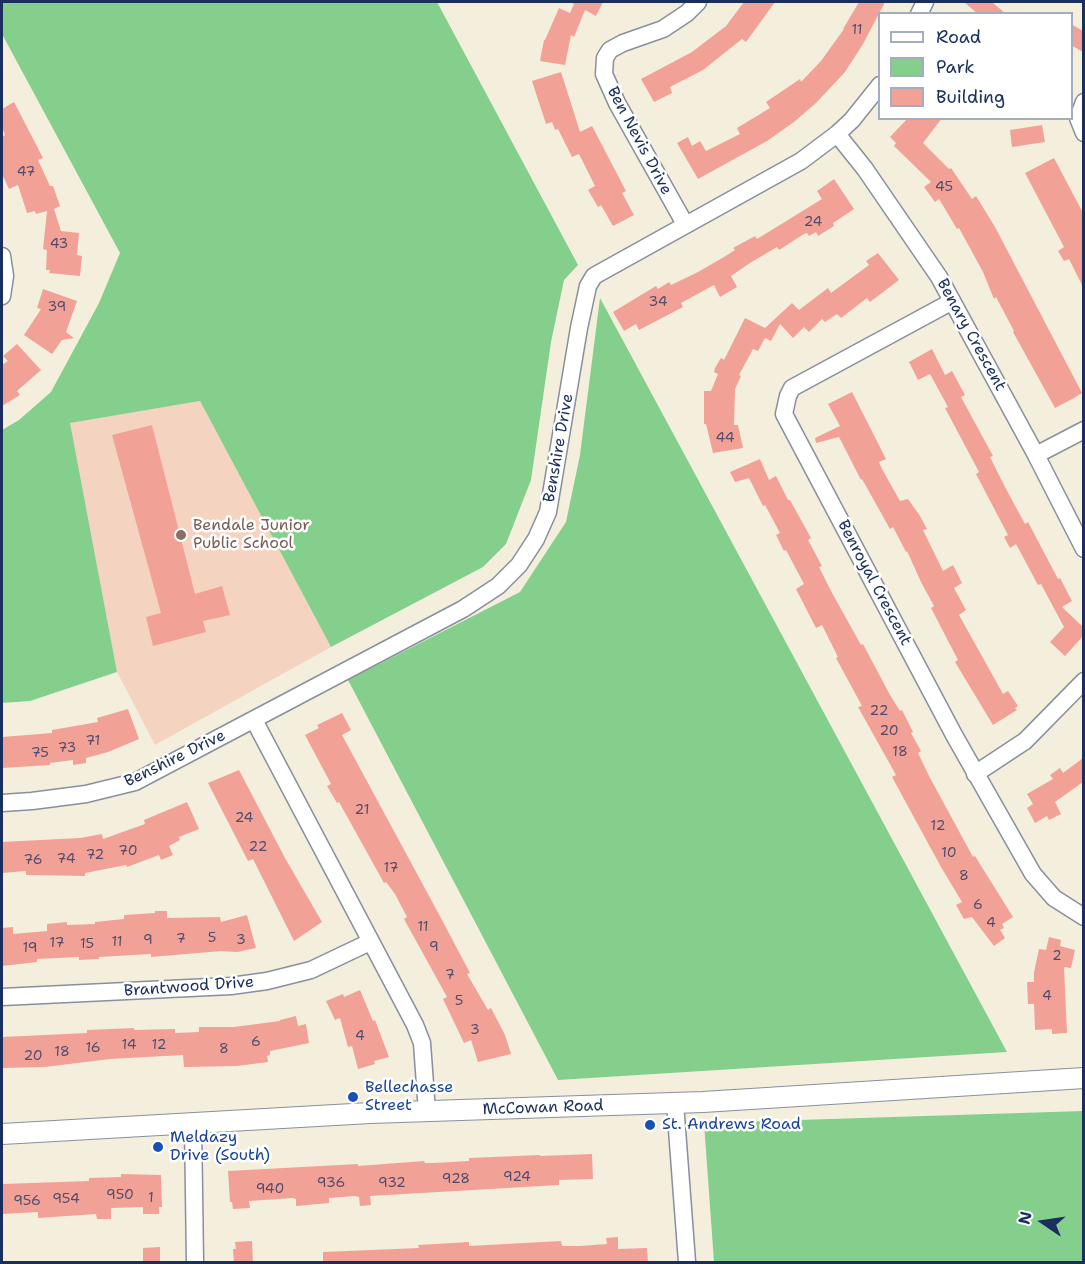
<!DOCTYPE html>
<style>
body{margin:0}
#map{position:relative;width:1085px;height:1264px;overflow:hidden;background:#f4efdc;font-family:"Shantell Sans",sans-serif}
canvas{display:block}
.frame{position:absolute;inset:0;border:3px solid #1b2f5e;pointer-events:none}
.legend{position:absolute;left:878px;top:12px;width:195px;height:108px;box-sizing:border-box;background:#fff;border:2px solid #a4acbf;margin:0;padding:8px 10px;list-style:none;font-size:18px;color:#1b2f5e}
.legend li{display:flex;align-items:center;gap:12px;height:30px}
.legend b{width:30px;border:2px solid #a4acbf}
.north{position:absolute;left:1013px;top:1192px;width:60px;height:60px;-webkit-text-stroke:4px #fff;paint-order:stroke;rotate:283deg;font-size:16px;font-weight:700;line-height:24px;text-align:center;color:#1b2f5e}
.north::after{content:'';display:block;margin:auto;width:21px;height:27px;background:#1b2f5e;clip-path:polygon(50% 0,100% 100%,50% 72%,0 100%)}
</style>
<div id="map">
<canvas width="1085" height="1264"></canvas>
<div class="frame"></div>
<ul class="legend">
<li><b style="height:8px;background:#fff"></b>Road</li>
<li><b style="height:16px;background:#84cf8c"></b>Park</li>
<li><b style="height:16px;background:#f2a196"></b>Building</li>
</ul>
<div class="north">N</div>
</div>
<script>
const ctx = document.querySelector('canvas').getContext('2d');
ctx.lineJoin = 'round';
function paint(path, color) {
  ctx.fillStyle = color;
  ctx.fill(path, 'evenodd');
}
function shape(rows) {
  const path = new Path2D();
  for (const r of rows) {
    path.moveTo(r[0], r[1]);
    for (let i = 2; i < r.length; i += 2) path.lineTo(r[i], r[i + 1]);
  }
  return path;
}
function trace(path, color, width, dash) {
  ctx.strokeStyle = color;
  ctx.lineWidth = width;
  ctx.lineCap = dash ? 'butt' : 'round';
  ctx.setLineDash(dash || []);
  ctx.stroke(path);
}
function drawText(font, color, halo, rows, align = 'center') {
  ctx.font = font + ' "Shantell Sans",sans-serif';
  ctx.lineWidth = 5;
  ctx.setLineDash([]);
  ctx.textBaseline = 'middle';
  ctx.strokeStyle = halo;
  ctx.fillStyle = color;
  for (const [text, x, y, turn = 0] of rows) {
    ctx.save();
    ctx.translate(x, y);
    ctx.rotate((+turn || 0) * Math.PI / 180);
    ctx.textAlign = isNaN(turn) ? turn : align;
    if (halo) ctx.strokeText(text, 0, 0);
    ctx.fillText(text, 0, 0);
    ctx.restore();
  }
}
paint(shape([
 [200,401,331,647,155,745,117,672,69,423]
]), '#f5d3c1');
paint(shape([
 [2,2,437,2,578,265,564,280,551,342,531,480,506,544,483,567,331,647,200,401,70,423,117,672,30,701,2,703,2,430,19,420,51,392,99,303,120,253,2,34],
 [600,298,1007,1052,558,1080,348,680,520,592,566,522,580,455],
 [1083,1111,1083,1262,714,1262,704,1123]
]), '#84cf8c');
paint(shape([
 [569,2,603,2,596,16,585,10,574,37,571,35,565,65,540,61,544,40,545,40,559,8,570,13,574,4],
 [744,2,775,2,746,42,742,39,703,70,670,87,672,93,654,102,641,79,692,52,726,26],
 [859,2,885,2,863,44,845,72,816,103,794,122,767,141,698,179,677,143,688,137,692,146,700,141,706,151,740,134,737,128,770,108,766,102,800,79,801,82,821,61,844,29,843,29],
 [964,2,992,2,1006,14,978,14],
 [1071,24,1083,31,1083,52,1071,45],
 [561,72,580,132,592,126,626,191,622,193,634,215,613,226,601,205,598,207,588,190,595,186,579,154,572,157,558,129,555,130,552,122,546,124,532,81],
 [14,102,43,158,38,160,50,186,53,186,60,206,54,209,61,231,79,233,77,255,82,256,80,276,49,273,50,270,46,270,47,250,43,249,47,211,36,214,35,211,27,213,18,185,9,189,2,174,2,137,5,135,2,127,2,109],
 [908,118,942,118,923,143,949,169,951,168,972,199,976,196,995,227,1082,393,1074,398,1055,408,1013,332,1014,331,996,297,994,299,983,272,959,228,957,229,939,199,935,202,924,187,931,182,894,146,896,143,890,137],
 [1042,125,1045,142,1012,147,1010,130],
 [1054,158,1083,213,1083,287,1069,259,1064,261,1058,251,1064,247,1025,173],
 [834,179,854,209,833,223,834,226,818,236,816,232,809,236,807,233,804,234,779,250,777,247,750,263,731,276,737,287,720,297,714,285,681,303,683,307,639,330,636,324,624,331,613,312,656,286,658,289,669,282,671,285,698,272,724,257,735,250,733,248,755,236,757,239,822,199,817,191],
 [878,253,899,280,870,302,867,298,841,318,837,314,825,322,822,319,809,332,804,327,793,338,780,324,771,341,765,338,758,351,753,349,739,375,741,376,735,389,734,425,738,425,743,448,713,453,706,424,704,424,704,391,711,391,718,374,714,372,715,368,721,358,724,360,745,318,765,328,792,303,799,310,828,288,831,293,869,265,866,261],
 [43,289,77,301,66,332,74,338,62,340,52,354,24,335,41,309,37,308],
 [17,344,41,370,17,391,20,395,2,406,2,365,8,361,3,356],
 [932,349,945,375,952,371,965,395,961,397,993,456,990,457,1005,487,1025,524,1028,522,1058,579,1060,578,1072,601,1062,607,1083,627,1083,636,1065,656,1050,642,1064,627,1041,584,1038,585,1016,544,1010,548,1004,537,1008,535,976,474,979,472,945,408,948,407,930,374,918,380,909,362],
 [852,392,886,459,879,462,882,469,900,501,908,499,920,516,927,529,923,530,943,571,953,565,962,583,954,588,966,610,959,615,1003,694,1008,691,1018,706,1015,708,1017,710,993,725,955,662,958,660,931,608,934,606,921,582,907,551,906,552,893,527,890,529,862,479,861,480,839,437,816,443,815,438,840,426,828,404],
 [152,425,195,594,222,586,230,615,203,621,206,632,153,646,146,617,161,613,112,435],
 [760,459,769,480,776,476,788,500,790,500,811,538,808,540,822,566,819,567,831,591,861,645,863,644,890,695,900,711,902,710,913,732,911,733,921,751,918,753,929,776,973,857,975,856,1013,917,1002,924,1004,928,1000,930,1005,938,994,946,972,917,964,919,956,905,962,902,941,867,892,777,896,775,858,707,862,706,836,658,838,657,822,625,816,628,796,589,804,584,786,550,784,551,776,535,780,533,765,505,763,506,749,478,735,482,730,472],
 [128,709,139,739,108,752,86,758,86,763,73,765,73,760,50,763,50,765,2,768,2,737,52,733,52,730,98,722,97,718],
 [342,713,351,730,342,735,442,920,470,973,467,974,488,1010,491,1008,505,1035,511,1054,478,1062,471,1040,464,1043,443,999,447,997,404,919,407,917,395,894,386,882,384,883,339,802,337,803,327,786,331,784,305,735,319,728,317,725],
 [1083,758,1083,782,1055,802,1061,814,1049,820,1047,816,1035,823,1027,808,1033,804,1027,794,1053,779,1050,775,1060,768,1063,773],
 [239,770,285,858,322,922,294,941,253,859,248,861,208,783],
 [187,802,199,829,179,837,180,840,169,846,173,855,161,860,159,855,127,867,126,865,85,873,85,876,26,875,26,871,2,873,2,842,80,838,102,834,103,839,145,824,144,820],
 [155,911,167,911,167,918,220,917,221,922,247,915,256,948,237,952,221,951,151,957,151,954,99,957,99,959,79,960,79,957,37,959,37,962,2,966,2,928,13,927,13,934,47,931,47,924,67,922,67,925,95,924,95,922,124,919,124,915,155,913],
 [1049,937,1061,940,1060,946,1075,950,1071,968,1064,967,1067,1033,1052,1034,1052,1029,1035,1030,1034,1004,1028,1004,1027,982,1034,982,1034,972,1039,949,1046,950],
 [360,990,373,1021,375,1020,389,1057,374,1061,375,1064,358,1069,352,1046,348,1047,340,1018,335,1020,326,1001,343,994,344,997],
 [296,1016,298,1026,306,1024,309,1043,270,1051,270,1055,267,1056,268,1062,237,1066,184,1067,183,1055,110,1059,45,1067,2,1068,2,1037,87,1033,87,1030,134,1028,134,1030,175,1029,175,1033,199,1032,199,1027,234,1027,280,1021,280,1020],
 [592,1154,593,1179,559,1180,559,1185,370,1196,371,1205,360,1206,359,1197,355,1196,329,1198,329,1203,296,1206,296,1199,293,1198,249,1201,250,1208,233,1209,232,1202,230,1202,228,1171,358,1164,358,1166,424,1161,425,1163,434,1163,469,1161,469,1158,540,1155,540,1156],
 [121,1174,161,1175,162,1207,159,1207,159,1214,143,1214,143,1207,111,1208,111,1219,97,1219,96,1214,38,1218,38,1212,2,1214,2,1184,89,1181,89,1178,121,1177],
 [618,1237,618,1249,647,1248,648,1263,323,1263,323,1252,419,1248,418,1245,469,1242,469,1246,561,1241,562,1246,580,1246,607,1244,606,1238],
 [252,1241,253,1263,234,1263,233,1249,236,1249,235,1242],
 [160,1247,160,1263,143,1263,143,1248]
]), '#f2a196');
const minor = shape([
 [919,14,925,2],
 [1084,102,1078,118,1084,133],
 [837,134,865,169,939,277,1036,455,1084,549],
 [685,224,617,103,604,74,605,58,610,50,623,43,663,29,687,13,698,2],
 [2,256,5,276,2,296],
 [951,302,792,388,788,396,784,414,954,735,1033,874,1054,898,1084,917],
 [1036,455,1084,430],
 [254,720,415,1025,422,1043,427,1112],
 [975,774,1025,741,1084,681],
 [2,803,32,801,86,794,135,782,463,609,498,586,519,565,536,539,548,512,579,328,588,286,594,276,801,161,837,134,852,120,880,85],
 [2,997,231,986,267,981,311,970,370,942],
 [675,1103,687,1262],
 [193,1124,195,1262]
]);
const major = shape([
 [2,1134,370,1113,703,1102,1084,1078]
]);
trace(minor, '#888f9d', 19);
trace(major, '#888f9d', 22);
trace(minor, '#fff', 16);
trace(major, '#fff', 20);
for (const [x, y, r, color] of [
 [181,535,6,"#8d6e63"],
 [353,1097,6,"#1a4fb4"],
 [650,1125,6,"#1a4fb4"],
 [158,1147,6,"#1a4fb4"]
]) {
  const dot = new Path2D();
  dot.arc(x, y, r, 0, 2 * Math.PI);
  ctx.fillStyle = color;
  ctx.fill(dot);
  trace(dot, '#fff', 2);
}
drawText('14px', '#514c6c', null, [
 ["11",857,30],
 ["47",26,172],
 ["45",944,187],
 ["24",813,222],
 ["43",59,244],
 ["34",658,302],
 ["39",57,307],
 ["44",725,438],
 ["22",879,711],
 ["20",889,731],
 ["71",93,741],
 ["73",67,748],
 ["18",900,752],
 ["75",40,753],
 ["21",362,810],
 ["24",244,818],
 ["12",938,826],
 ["22",258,847],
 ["70",128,851],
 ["10",949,853],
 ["72",95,855],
 ["74",66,859],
 ["76",33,860],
 ["17",391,868],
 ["8",964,876],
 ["6",978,905],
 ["4",991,923],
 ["11",423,927],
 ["5",212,938],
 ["7",181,939],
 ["9",148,940],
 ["3",241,940],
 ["11",117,942],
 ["17",57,943],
 ["15",87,944],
 ["9",434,947],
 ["19",30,948],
 ["2",1057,956],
 ["7",450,975],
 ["4",1047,996],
 ["5",459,1001],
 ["3",475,1030],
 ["4",360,1036],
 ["6",256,1042],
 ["14",129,1045],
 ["12",159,1045],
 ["16",93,1048],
 ["8",224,1049],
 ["18",62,1052],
 ["20",33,1056],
 ["924",517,1177],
 ["928",456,1179],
 ["936",331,1183],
 ["932",392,1183],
 ["940",270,1189],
 ["950",120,1195],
 ["1",151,1198],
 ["954",66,1199],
 ["956",27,1201]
]);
drawText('16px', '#1b2f5e', '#fff', [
 ["Ben Nevis Drive",639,141,62],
 ["Benary Crescent",971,335,61],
 ["Benshire Drive",559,448,-80],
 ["Benroyal Crescent",874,583,62],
 ["Benshire Drive",175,759,-26],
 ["Brantwood Drive",189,987,-4],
 ["McCowan Road",543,1108,-2]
]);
drawText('16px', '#785e54', '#fff', [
 ["Bendale Junior",193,526],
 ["Public School",193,544]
], 'left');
drawText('16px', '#164399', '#fff', [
 ["Bellechasse",365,1088],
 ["Street",365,1106],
 ["St. Andrews Road",662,1125],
 ["Meldazy",170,1138],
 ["Drive (South)",170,1156]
], 'left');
</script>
